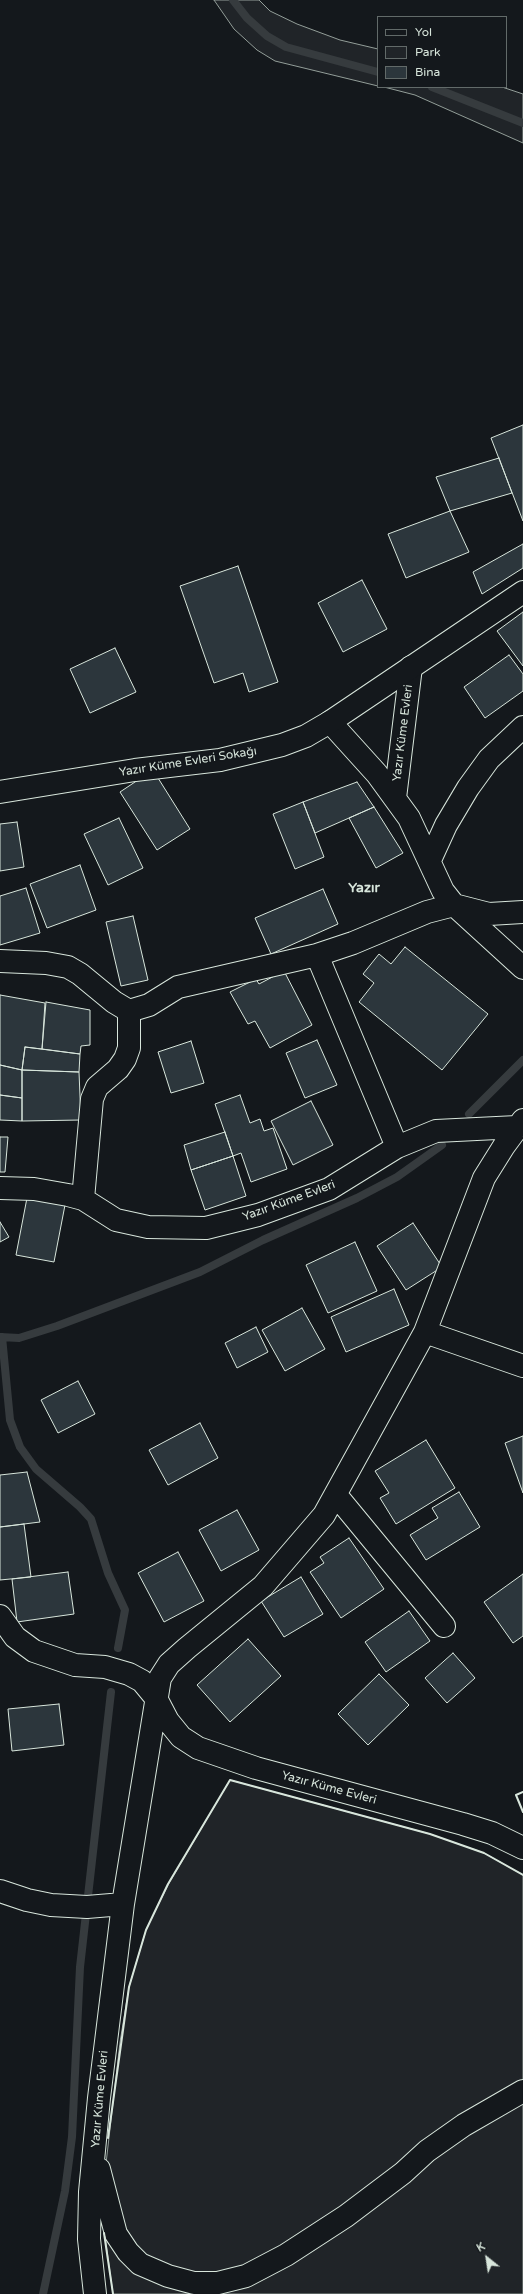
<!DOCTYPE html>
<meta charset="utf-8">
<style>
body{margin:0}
#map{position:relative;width:523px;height:2294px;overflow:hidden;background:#14181c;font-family:"Varela Round",sans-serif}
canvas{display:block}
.legend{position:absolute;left:377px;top:16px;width:130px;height:72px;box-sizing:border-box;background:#14181c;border:1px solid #626a69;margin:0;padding:5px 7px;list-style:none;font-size:12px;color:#d8e6dc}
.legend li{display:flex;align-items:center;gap:8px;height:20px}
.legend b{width:20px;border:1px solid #626a69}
.north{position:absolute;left:467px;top:2238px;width:40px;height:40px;-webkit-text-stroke:3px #14181c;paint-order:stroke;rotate:330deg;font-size:11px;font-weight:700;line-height:16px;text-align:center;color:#d8e6dc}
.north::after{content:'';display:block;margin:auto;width:14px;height:18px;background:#d8e6dc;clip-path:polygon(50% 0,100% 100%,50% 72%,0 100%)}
</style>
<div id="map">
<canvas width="523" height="2294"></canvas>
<ul class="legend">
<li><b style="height:5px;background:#14181c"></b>Yol</li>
<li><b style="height:11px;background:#202428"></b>Park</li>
<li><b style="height:11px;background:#2c363c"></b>Bina</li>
</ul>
<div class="north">K</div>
</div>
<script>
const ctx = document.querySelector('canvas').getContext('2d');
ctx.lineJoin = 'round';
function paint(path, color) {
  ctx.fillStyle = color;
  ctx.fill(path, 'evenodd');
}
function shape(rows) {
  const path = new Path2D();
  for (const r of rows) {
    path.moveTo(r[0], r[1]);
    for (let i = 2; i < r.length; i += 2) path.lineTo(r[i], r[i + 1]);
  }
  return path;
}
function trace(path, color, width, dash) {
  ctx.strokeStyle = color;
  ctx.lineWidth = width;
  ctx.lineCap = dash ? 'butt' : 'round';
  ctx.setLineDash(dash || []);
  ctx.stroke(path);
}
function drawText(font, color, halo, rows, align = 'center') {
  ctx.font = font + ' "Varela Round",sans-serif';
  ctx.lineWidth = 3;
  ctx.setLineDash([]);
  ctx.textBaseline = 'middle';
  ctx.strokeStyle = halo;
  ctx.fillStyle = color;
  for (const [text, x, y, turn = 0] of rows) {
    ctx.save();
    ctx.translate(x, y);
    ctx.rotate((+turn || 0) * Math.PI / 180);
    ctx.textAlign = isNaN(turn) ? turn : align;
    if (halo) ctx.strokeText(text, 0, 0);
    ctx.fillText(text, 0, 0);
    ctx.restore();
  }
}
const green = shape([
 [214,0,259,0,270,11,297,24,340,40,378,49,378,86,275,61,257,50,234,29,214,0],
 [384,87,502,87,523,94,523,143,415,95,384,87],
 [230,1780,430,1834,484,1853,523,1875,523,2294,113,2294,101,2207,120,2042,129,1987,146,1930,168,1885,230,1780]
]);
paint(green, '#202428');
trace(green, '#939e99', 1);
trace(shape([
 [233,0,247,18,267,36,286,47,378,72],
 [432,87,523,123],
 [469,1114,523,1060],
 [0,1337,19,1338,57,1326,200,1272,263,1240,357,1198,397,1177,442,1145],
 [2,1337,10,1420,20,1447,36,1469,80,1507,91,1519,108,1573,125,1610,118,1648],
 [43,2294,65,2191,72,2137,80,1967,111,1692]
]), '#363b3e', 8);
const building = shape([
 [523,425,523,521,491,438,523,425],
 [499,458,512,493,450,511,436,477,499,458],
 [450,511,469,552,406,578,388,534,450,511],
 [523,544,523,568,482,594,473,572,523,544],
 [238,566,278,682,249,692,243,673,214,683,180,586,238,566],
 [362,580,387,629,343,652,318,603,362,580],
 [523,612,523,666,497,631,523,612],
 [115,648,136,692,90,713,70,669,115,648],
 [509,655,523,674,523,691,485,718,464,687,509,655],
 [153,770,190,829,157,850,120,792,153,770],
 [357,782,374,807,315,833,303,802,357,782],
 [303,802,324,857,295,869,273,814,303,802],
 [374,807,403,853,376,868,349,818,374,807],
 [119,818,143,868,108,885,84,834,119,818],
 [17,822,24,867,0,871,0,824,17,822],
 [80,865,96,910,47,928,30,884,80,865],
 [26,888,40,933,0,945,0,896,26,888],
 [323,889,338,924,271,954,255,918,323,889],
 [133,916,148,980,121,986,106,922,133,916],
 [405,947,488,1014,442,1070,359,1002,374,983,363,974,379,954,391,964,405,947],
 [284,971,312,1025,270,1048,255,1021,248,1024,230,992,256,979,259,984,284,971],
 [0,995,45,1003,42,1049,25,1047,22,1070,0,1065,0,995],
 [46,1002,90,1010,90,1045,81,1046,80,1054,42,1049,46,1002],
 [317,1040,337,1085,305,1098,286,1053,317,1040],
 [191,1041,204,1083,171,1093,158,1052,191,1041],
 [25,1047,80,1054,79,1072,22,1070,25,1047],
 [0,1065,22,1070,22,1098,0,1095,0,1065],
 [22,1070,79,1072,81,1120,22,1121,22,1070],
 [0,1095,22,1098,22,1121,0,1120,0,1095],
 [240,1095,250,1123,260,1119,264,1131,273,1128,287,1169,251,1182,241,1153,233,1156,215,1104,240,1095],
 [311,1101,333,1145,293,1165,271,1121,311,1101],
 [225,1132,233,1156,191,1170,184,1145,225,1132],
 [0,1137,8,1137,5,1172,0,1172,0,1137],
 [233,1156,246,1196,205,1210,191,1170,233,1156],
 [27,1198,65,1205,54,1262,16,1255,27,1198],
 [0,1222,9,1237,0,1242,0,1222],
 [413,1223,442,1267,406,1290,377,1246,413,1223],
 [355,1242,377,1291,328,1313,306,1265,355,1242],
 [394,1289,409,1325,346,1352,331,1317,394,1289],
 [302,1308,325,1349,285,1371,262,1330,302,1308],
 [256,1327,268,1352,237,1368,225,1343,256,1327],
 [78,1381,95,1414,58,1433,41,1400,78,1381],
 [200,1423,218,1458,168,1485,149,1450,200,1423],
 [523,1436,523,1493,505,1443,523,1436],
 [426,1440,455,1488,396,1524,380,1498,389,1493,375,1471,426,1440],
 [27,1472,40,1522,0,1527,0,1475,27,1472],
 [459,1492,480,1527,426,1560,410,1535,438,1518,432,1508,459,1492],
 [237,1510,259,1550,221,1571,199,1530,237,1510],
 [24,1524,31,1577,0,1580,0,1527,24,1524],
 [349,1538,384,1589,341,1618,310,1572,324,1563,320,1557,349,1538],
 [178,1552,204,1601,164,1622,138,1573,178,1552],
 [68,1572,74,1614,17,1622,12,1579,68,1572],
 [523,1574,523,1636,513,1643,484,1602,523,1574],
 [301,1577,323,1614,284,1637,261,1601,301,1577],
 [409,1611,430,1641,386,1672,365,1642,409,1611],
 [248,1639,281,1676,230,1722,197,1685,248,1639],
 [453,1653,475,1678,447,1703,425,1678,453,1653],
 [379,1674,409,1705,368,1745,338,1714,379,1674],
 [59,1704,64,1745,12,1751,8,1709,59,1704]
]);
paint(building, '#2c363c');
trace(building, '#d8e6dc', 1);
const street = shape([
 [330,722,377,774,409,818,443,891,454,905,523,968],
 [395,798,411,667],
 [430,860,446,825,468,788,489,759,523,727],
 [317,955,397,1147],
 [0,961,46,963,68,967,80,974,114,1002,129,1011,149,1005,178,987,317,955,353,943,427,912,454,905,489,914,523,912],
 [0,1188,34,1189,68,1195,83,1199,116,1220,148,1227,206,1228,258,1215,329,1189,397,1147,436,1131,517,1127],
 [83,1199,92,1099,97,1087,118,1069,125,1059,129,1048,129,1011],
 [425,1332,523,1366],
 [336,1495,444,1626],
 [0,1616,15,1637,34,1651,75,1665,105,1667,129,1674,142,1681,156,1698,168,1721,181,1737,198,1748,256,1768,463,1824,492,1833,523,1848],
 [0,1891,27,1900,51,1905,87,1907,123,1904],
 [99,2169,116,2234,128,2252,140,2264,168,2276,194,2283,218,2283,246,2276,286,2255,346,2216,403,2173,427,2151,464,2125,523,2091],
 [95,2294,89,2239,90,2192,99,2098,123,1904,160,1678,169,1664,187,1648,263,1586,324,1515,425,1332,484,1178,504,1146,523,1120]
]);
const secondary = shape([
 [0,792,135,770,220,760,282,745,306,736,330,722,523,592]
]);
trace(street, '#d8e6dc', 24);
trace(secondary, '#d8e6dc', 24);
trace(street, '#14181c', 22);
trace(secondary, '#14181c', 22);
trace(shape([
 [523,1792,516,1795,523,1812],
 [108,2138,129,1987,146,1930,168,1884,230,1780,430,1834,484,1853,523,1875],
 [104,2233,113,2294]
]), '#d8e6dc', 2);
drawText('12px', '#d8e6dc', '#14181c', [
 ["Yazır Küme Evleri",403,733,-83],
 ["Yazır Küme Evleri Sokağı",188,762,-9],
 ["Yazır Küme Evleri",289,1201,-20],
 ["Yazır Küme Evleri",329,1788,15],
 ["Yazır Küme Evleri",100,2099,-85]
]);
drawText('bold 14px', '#d8e6dc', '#14181c', [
 ["Yazır",364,888]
]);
</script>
